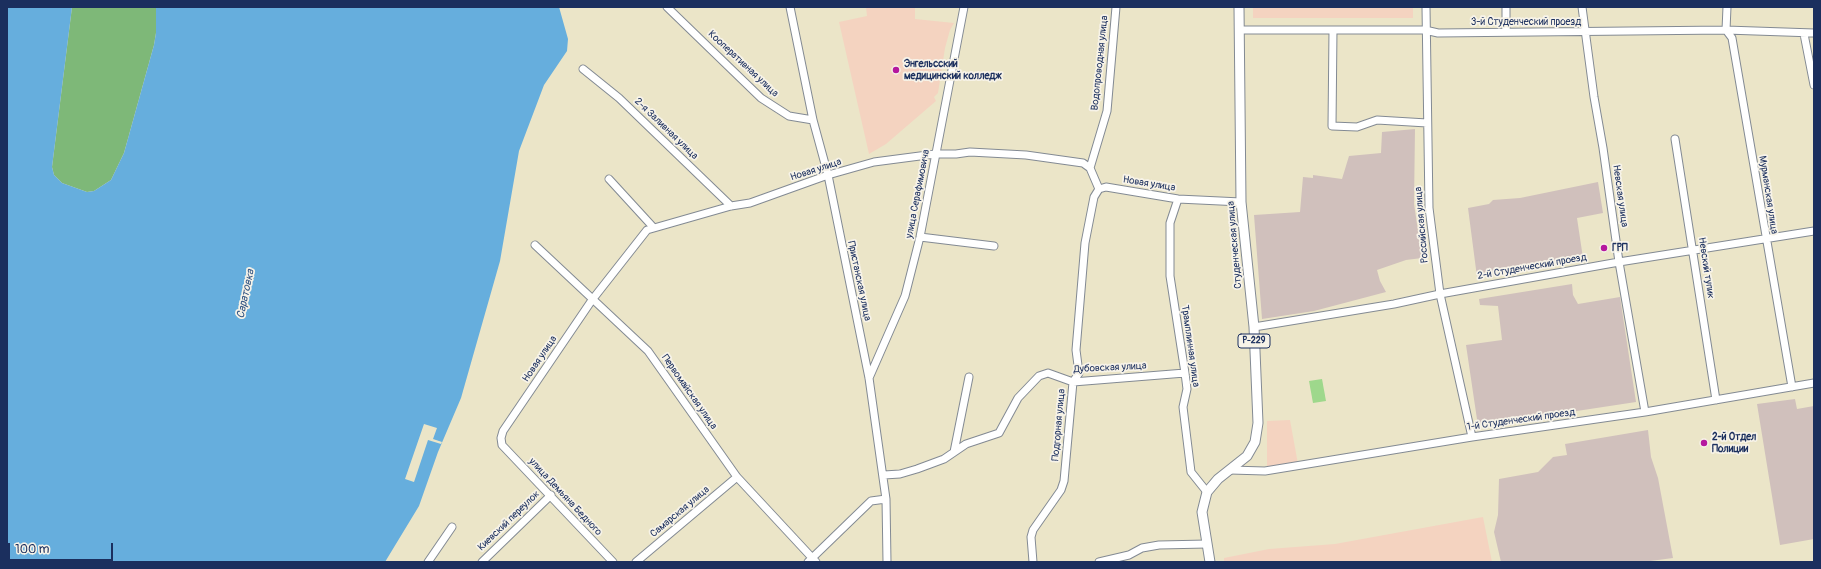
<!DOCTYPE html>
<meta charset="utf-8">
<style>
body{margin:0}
#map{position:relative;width:1821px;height:569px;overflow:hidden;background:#ebe5c8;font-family:Pangolin,sans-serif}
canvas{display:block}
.frame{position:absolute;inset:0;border:8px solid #1b2f5e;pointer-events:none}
.scale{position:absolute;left:8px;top:543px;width:105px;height:18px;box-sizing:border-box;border:2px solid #1b2f5e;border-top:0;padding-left:5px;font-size:12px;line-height:14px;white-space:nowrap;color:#1b2f5e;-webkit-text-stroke:3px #f7f3e8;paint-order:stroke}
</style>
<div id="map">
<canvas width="1821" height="569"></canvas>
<div class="frame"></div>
<div class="scale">100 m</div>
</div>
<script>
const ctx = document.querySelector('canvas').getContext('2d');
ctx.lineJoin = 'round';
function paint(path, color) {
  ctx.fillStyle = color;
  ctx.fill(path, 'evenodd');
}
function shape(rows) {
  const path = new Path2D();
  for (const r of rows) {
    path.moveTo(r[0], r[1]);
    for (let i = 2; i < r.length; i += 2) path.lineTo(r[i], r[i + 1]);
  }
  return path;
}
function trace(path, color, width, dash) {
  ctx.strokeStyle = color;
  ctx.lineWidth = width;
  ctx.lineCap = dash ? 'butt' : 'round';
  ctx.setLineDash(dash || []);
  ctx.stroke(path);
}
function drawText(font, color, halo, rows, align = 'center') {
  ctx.font = font + ' Pangolin,sans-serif';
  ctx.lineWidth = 3.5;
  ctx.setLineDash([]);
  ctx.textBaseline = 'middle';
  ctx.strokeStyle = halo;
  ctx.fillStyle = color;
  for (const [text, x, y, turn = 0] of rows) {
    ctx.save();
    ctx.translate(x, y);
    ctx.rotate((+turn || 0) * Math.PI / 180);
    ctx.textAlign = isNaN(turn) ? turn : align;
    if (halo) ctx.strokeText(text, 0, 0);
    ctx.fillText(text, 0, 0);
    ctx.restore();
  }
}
paint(shape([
 [866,7,915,7,915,19,954,23,950,30,945,48,938,93,934,97,936,101,886,144,869,154,839,22,867,16],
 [1253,7,1413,7,1413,18,1253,18],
 [1290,420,1298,464,1267,468,1267,421],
 [1483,517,1492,562,1224,562,1224,558,1269,549,1335,544]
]), '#f4d3c0');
paint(shape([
 [1415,129,1414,204,1422,258,1406,260,1377,270,1380,281,1386,292,1314,311,1262,319,1254,215,1300,212,1303,177,1313,178,1313,175,1342,179,1349,156,1381,153,1382,132],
 [1598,182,1603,213,1577,218,1583,258,1477,277,1468,208,1489,204,1493,200,1520,198],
 [1572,284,1573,295,1578,304,1620,297,1636,402,1478,426,1466,345,1502,340,1498,306,1480,305,1479,299],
 [1795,399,1797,409,1814,406,1814,539,1780,545,1757,404],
 [1648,430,1651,457,1658,478,1673,558,1643,562,1501,562,1494,532,1498,515,1499,479,1538,472,1553,457,1567,455,1565,444]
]), '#d0c0bc');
paint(shape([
 [1322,379,1326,401,1313,403,1309,381]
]), '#9ed88c');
paint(shape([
 [72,7,156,7,156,33,154,45,124,153,111,180,94,191,87,192,62,183,54,175,52,167]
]), '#7eb878');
paint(shape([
 [7,7,72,7,52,167,54,175,62,183,87,192,94,191,111,180,124,153,154,45,156,33,156,7,559,7,568,39,567,51,544,85,519,151,500,261,461,398,438,452,419,506,385,562,7,562]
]), '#66aedd');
paint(shape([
 [424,424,437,428,433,439,442,442,441,444,428,440,414,482,405,479]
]), '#ebe5c8');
const minor = shape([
 [667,7,761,98,789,116,813,120],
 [790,7,813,120,828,175,869,378,886,499,887,562],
 [1426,7,1429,208,1440,294,1472,437],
 [1506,7,1506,31],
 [1582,7,1594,97,1603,148,1619,262,1645,412],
 [1727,7,1726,30,1732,38,1792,387],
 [1239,30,1425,30,1438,33,1726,30,1814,33],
 [1333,30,1332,126,1357,127,1377,120,1427,123],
 [1804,34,1814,85],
 [583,69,619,98,731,206],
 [1675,139,1716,400],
 [1090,168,1107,111,1116,7],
 [609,179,653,227],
 [1178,199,1170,223,1170,276,1185,373,1187,389,1183,407,1191,472,1207,492],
 [920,237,994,246],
 [535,245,648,351,737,477,816,562],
 [1254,327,1394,304,1440,294,1619,262,1814,231],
 [869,378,905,296,920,237,964,7],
 [954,452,969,377],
 [1230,470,1265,471,1472,437,1645,412,1814,383],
 [884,475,900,474,917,469,944,459,966,444,999,433,1018,398,1039,376,1048,373,1073,382,1185,373],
 [428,562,452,527],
 [482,562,551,495],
 [613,562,502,445,501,438,503,431,592,300,647,230,731,206,750,203,828,175,874,162,935,154,956,154,970,152,1026,155,1083,163,1090,168,1099,189,1106,187,1178,199,1241,202],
 [636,562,737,477],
 [808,562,871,501,886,499],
 [1033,562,1031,537,1033,530,1061,490,1064,481,1073,382,1079,373,1076,350,1085,243,1094,197,1099,189],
 [1099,562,1129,555,1142,548,1159,545,1207,544]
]);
const major = shape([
 [1210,562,1202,512,1207,492,1218,479,1247,456,1255,442,1258,423,1254,327,1241,202,1239,7]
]);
trace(minor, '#838a93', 9);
trace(major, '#838a93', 11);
trace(minor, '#fff', 7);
trace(major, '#fff', 9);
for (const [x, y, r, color] of [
 [896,70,4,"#b5179e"],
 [1604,248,4,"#b5179e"],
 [1704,443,4,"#b5179e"]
]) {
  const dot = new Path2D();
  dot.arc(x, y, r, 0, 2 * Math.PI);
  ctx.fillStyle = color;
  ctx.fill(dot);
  trace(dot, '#f7f3e8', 1.5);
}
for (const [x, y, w] of [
 [1254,341,32]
]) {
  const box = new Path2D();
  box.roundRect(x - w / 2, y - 7, w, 14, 3);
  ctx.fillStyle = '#f7f3e8';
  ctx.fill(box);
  trace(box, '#1b2f5e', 1);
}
drawText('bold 9px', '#1b2f5e', null, [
 ["Р-229",1254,341]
]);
drawText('10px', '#1b2f5e', '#f7f3e8', [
 ["3-й Студенческий проезд",1526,22],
 ["Водопроводная улица",1100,63,-84],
 ["Кооперативная улица",743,64,43],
 ["2-я Заливная улица",666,129,44],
 ["Новая улица",816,170,-18],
 ["Новая улица",1149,184,9],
 ["улица Серафимовича",918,194,-79],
 ["Мурманская улица",1768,195,81],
 ["Невская улица",1620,196,82],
 ["Российская улица",1422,225,-95],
 ["Студенческая улица",1235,245,-95],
 ["2-й Студенческий проезд",1532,267,-10],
 ["Невский тупик",1706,268,81],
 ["Пристанская улица",859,281,78],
 ["Трамплинная улица",1190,346,82],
 ["Новая улица",540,359,-56],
 ["Дубовская улица",1110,368,-3],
 ["Первомайская улица",689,392,55],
 ["1-й Студенческий проезд",1521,420,-8],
 ["Подгорная улица",1059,425,-85],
 ["улица Демьяна Бедного",565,497,47],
 ["Самарская улица",680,512,-40],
 ["Киевский переулок",509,521,-44]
]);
drawText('bold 10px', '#1b2f5e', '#f7f3e8', [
 ["Энгельсский",904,64],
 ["медицинский колледж",904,76],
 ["ГРП",1612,248],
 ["2-й Отдел",1712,437],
 ["Полиции",1712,449]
], 'left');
drawText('italic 11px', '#325584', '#f7f3e8', [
 ["Саратовка",246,294,-78]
]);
</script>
